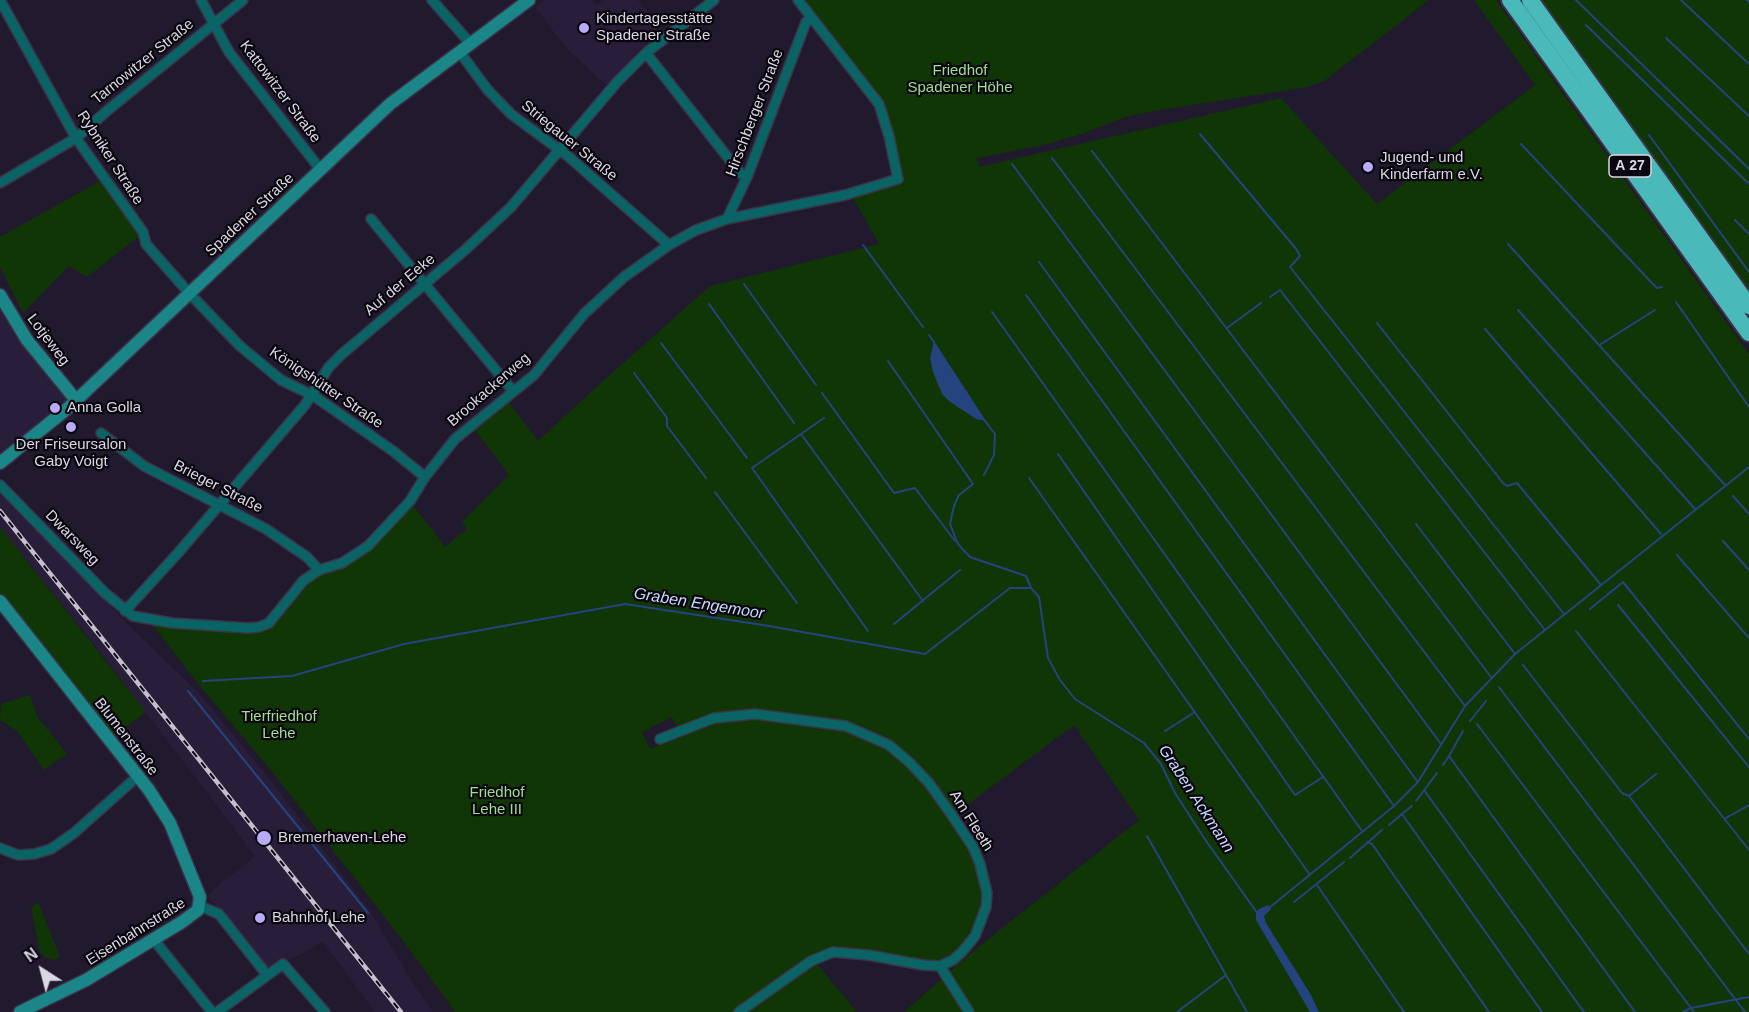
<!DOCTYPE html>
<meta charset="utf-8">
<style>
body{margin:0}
#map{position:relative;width:1749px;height:1012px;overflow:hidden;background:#21192d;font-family:Helvetica,sans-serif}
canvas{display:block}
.north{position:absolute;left:12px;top:940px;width:60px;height:60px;-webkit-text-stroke:4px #09060e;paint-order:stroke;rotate:324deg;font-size:16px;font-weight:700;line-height:24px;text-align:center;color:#dbd6e4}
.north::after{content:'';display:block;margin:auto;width:21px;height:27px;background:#dbd6e4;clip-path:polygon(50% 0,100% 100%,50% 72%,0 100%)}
</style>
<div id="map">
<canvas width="1749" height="1012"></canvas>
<div class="north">N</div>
</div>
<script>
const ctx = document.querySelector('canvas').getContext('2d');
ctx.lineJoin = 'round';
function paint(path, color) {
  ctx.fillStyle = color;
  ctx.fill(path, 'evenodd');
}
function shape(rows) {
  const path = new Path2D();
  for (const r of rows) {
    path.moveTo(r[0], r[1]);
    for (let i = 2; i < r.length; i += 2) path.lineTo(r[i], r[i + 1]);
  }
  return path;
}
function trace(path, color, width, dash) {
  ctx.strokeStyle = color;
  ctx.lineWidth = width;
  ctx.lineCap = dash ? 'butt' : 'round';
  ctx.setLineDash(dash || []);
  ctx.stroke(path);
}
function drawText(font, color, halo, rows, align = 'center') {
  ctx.font = font + ' Helvetica,sans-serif';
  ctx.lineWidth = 4.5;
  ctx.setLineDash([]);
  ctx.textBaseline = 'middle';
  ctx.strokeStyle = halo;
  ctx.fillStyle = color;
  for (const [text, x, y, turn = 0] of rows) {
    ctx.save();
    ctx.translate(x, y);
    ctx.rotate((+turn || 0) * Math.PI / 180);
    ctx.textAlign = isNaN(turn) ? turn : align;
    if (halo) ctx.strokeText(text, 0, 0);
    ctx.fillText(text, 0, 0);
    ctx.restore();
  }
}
paint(shape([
 [545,0,592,0,597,5,603,0,638,0,663,30,638,51,607,86,567,49,535,7],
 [0,302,71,400,0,458],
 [0,487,123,620,197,691,267,776,370,911,416,988,433,1012,375,1012,322,941,308,951,267,969,207,895,255,856,103,656,0,527]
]), '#291e39');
paint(shape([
 [805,0,1429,0,1324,81,1307,87,1154,111,1125,117,1079,135,1043,145,977,158,979,167,1281,98,1377,204,1535,85,1474,0,1496,0,1749,354,1749,1012,904,1012,972,952,1139,820,1074,725,955,814,893,744,846,720,759,710,712,715,677,727,672,717,642,732,650,749,715,720,754,717,849,731,886,748,923,781,971,850,982,883,979,911,967,939,954,954,938,961,925,962,868,951,808,959,735,1012,455,1012,414,955,274,774,200,686,153,626,256,631,314,576,344,566,370,549,413,505,445,547,467,529,462,522,509,475,474,429,507,400,538,441,593,390,710,286,879,244,852,196,902,182,887,113,882,100],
 [1541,0,1749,0,1749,291,1697,219],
 [100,181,139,236,87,277,69,266,23,313,0,267,0,237],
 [0,527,146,712,113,737,0,598],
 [30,695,38,718,67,754,44,770,17,731,0,720,1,704],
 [36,903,39,904,58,952,59,957,54,960,45,957,40,952,31,908],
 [817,964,857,1012,745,1012]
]), '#103605');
paint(shape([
 [934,341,986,421,976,419,949,401,942,394,933,372,930,358],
 [1268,905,1271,909,1264,916,1266,923,1311,995,1319,1012,1310,1012,1256,920,1256,913,1259,909]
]), '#25447f');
trace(shape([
 [1576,0,1749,169],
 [1681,0,1749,64],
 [1747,0,1749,2],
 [1586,25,1749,184],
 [1666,38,1749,116],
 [1200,134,1297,250,1300,256,1290,267,1564,614],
 [1649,135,1749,272],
 [1521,144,1652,283,1657,288,1662,287],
 [1092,151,1491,677],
 [1052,158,1465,706],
 [1012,164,1441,744],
 [1735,220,1749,234],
 [1508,244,1725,485],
 [863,245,923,327],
 [1039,262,1417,781],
 [744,284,816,385],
 [1026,295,1394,806],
 [1270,297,1280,290,1545,630],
 [1676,302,1749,407],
 [709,304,794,423],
 [1518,310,1695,509],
 [992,312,1362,831],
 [1377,323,1503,483,1507,486,1517,483,1601,585],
 [1227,328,1261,303],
 [1485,329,1661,534],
 [929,335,934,342],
 [661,343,747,458],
 [1601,344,1655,310],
 [888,361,973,484,959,495,954,506,950,524,958,544,970,557,1026,576,1031,588,1039,597,1048,658,1060,680,1075,699,1144,743,1161,764,1175,793,1204,838,1258,914],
 [634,373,667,418,667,426,706,478],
 [822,393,894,493,915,488,955,541],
 [824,418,752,468,868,631],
 [801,434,923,601],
 [1058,454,1295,795,1323,777],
 [984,475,994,455,995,434,985,421],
 [1029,478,1310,875],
 [715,492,797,603],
 [1733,496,1749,514],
 [1416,524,1515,654],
 [1723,541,1749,570],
 [1677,555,1749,638],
 [1618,605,1749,767],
 [1590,609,1623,582,1749,739],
 [894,624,960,570],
 [1576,631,1749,850],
 [1523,665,1622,793,1629,796,1749,954],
 [203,681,292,676,404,644,625,604,769,626,925,654,1010,588,1031,588],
 [1499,687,1745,1012],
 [188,691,368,913],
 [1470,721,1486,701],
 [1477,724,1694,1012],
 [1165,731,1195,712],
 [1449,756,1463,731],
 [1443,765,1449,756,1635,1012],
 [1424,790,1584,1012],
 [1629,796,1656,774],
 [1416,801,1437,773],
 [1403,813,1412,806],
 [1726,818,1749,805],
 [1389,825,1402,814,1542,1012],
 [1147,836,1247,1012],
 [1367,842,1372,844,1489,1012],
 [1350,858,1382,830],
 [1317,885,1404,1012],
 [1294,902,1344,862],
 [1269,908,1394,806,1418,782,1465,706,1515,654,1749,467],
 [1177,1012,1226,975],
 [1683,1012,1691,1008,1749,997]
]), '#25447f', 2);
const street = shape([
 [0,0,76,138,143,232,146,244,189,293,240,346,281,380,314,396,393,451,425,477],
 [201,0,229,52,320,169],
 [432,0,470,43],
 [459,51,487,89,511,114,569,157,669,245],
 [646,53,740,173,747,177],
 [0,183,76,138,108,110,243,0],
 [371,219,513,391],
 [727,219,747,177,806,22,812,18],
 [101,433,144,466,266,529,307,557,319,570],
 [0,485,105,593,133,616,172,623,248,628,259,627,269,623,303,581,319,570,342,563,368,546,410,501,425,477,455,439,534,375,584,314,624,277,669,245,696,230,727,219,845,195,898,179,889,136,879,104,798,0],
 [125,611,178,553,305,405,329,367,342,354,465,250,511,207,618,81,646,53,714,0],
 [660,739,714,718,755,714,846,726,889,745,908,761,929,783,951,814,973,847,980,864,987,893,986,907,975,936,962,952,953,960,940,966,923,965,868,955,833,952,811,961,739,1012],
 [0,848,18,855,34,854,51,849,74,833,138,776],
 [200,906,219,914,267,975],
 [154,940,212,1012],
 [940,966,969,1012],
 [217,1012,283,964,325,1012]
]);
const secondary = shape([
 [0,295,27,340,76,400],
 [0,463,68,408,390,104,529,0],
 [0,601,149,790,170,823,200,897,198,910,182,922,86,980,20,1012]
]);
const highway = shape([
 [1510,0,1749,333],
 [1530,0,1749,306]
]);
trace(street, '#3b3347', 12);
trace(secondary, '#3b3347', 15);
trace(highway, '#3b3347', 20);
trace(street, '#0a6364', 9);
trace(secondary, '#1b8688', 12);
trace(highway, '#4ab9ba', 16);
const rail = shape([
 [0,511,401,1012]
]);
trace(rail, '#c4bfce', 4.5);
trace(rail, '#09060e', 2, [7]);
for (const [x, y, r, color] of [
 [584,28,6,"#b9abf7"],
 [1368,167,6,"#b9abf7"],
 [55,408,6,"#b9abf7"],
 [71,427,6,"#b9abf7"],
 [264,838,8,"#b9abf7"],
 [260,918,6,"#b9abf7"]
]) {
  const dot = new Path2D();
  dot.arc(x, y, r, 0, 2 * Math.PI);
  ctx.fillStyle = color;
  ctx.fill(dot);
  trace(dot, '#09060e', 2);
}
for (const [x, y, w] of [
 [1630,166,42]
]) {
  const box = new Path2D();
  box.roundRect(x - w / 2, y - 11, w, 22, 4.5);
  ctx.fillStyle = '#09060e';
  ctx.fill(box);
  trace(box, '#dbd6e4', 1.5);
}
drawText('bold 14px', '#dbd6e4', null, [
 ["A 27",1630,166]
]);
drawText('15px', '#dbd6e4', '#09060e', [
 ["Kindertagesstätte",596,19],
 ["Spadener Straße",596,36],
 ["Jugend- und",1380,158],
 ["Kinderfarm e.V.",1380,175],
 ["Anna Golla",67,408],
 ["Der Friseursalon",71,445,"center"],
 ["Gaby Voigt",71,462,"center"],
 ["Bremerhaven-Lehe",278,838],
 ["Bahnhof Lehe",272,918]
], 'left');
drawText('15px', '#dbd6e4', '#09060e', [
 ["Tarnowitzer Straße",143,62,-39],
 ["Kattowitzer Straße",280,92,53],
 ["Hirschberger Straße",755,113,-69],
 ["Striegauer Straße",569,141,39],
 ["Rybniker Straße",110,158,57],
 ["Spadener Straße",250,215,-43],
 ["Auf der Eeke",400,285,-40],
 ["Lotjeweg",48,340,53],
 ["Königshütter Straße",326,388,34],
 ["Brookackerweg",489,390,-41],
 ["Brieger Straße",218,487,27],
 ["Dwarsweg",72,538,46],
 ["Blumenstraße",126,737,52],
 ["Am Fleeth",971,821,58],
 ["Eisenbahnstraße",136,932,-32]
]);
drawText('15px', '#9be08a', '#09060e', [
 ["Friedhof",960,71],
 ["Spadener Höhe",960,88],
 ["Tierfriedhof",279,717],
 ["Lehe",279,734],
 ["Friedhof",497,793],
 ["Lehe III",497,810]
]);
drawText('italic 16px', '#c6dafe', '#09060e', [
 ["Graben Engemoor",699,604,9],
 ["Graben Ackmann",1196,799,57]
]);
</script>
